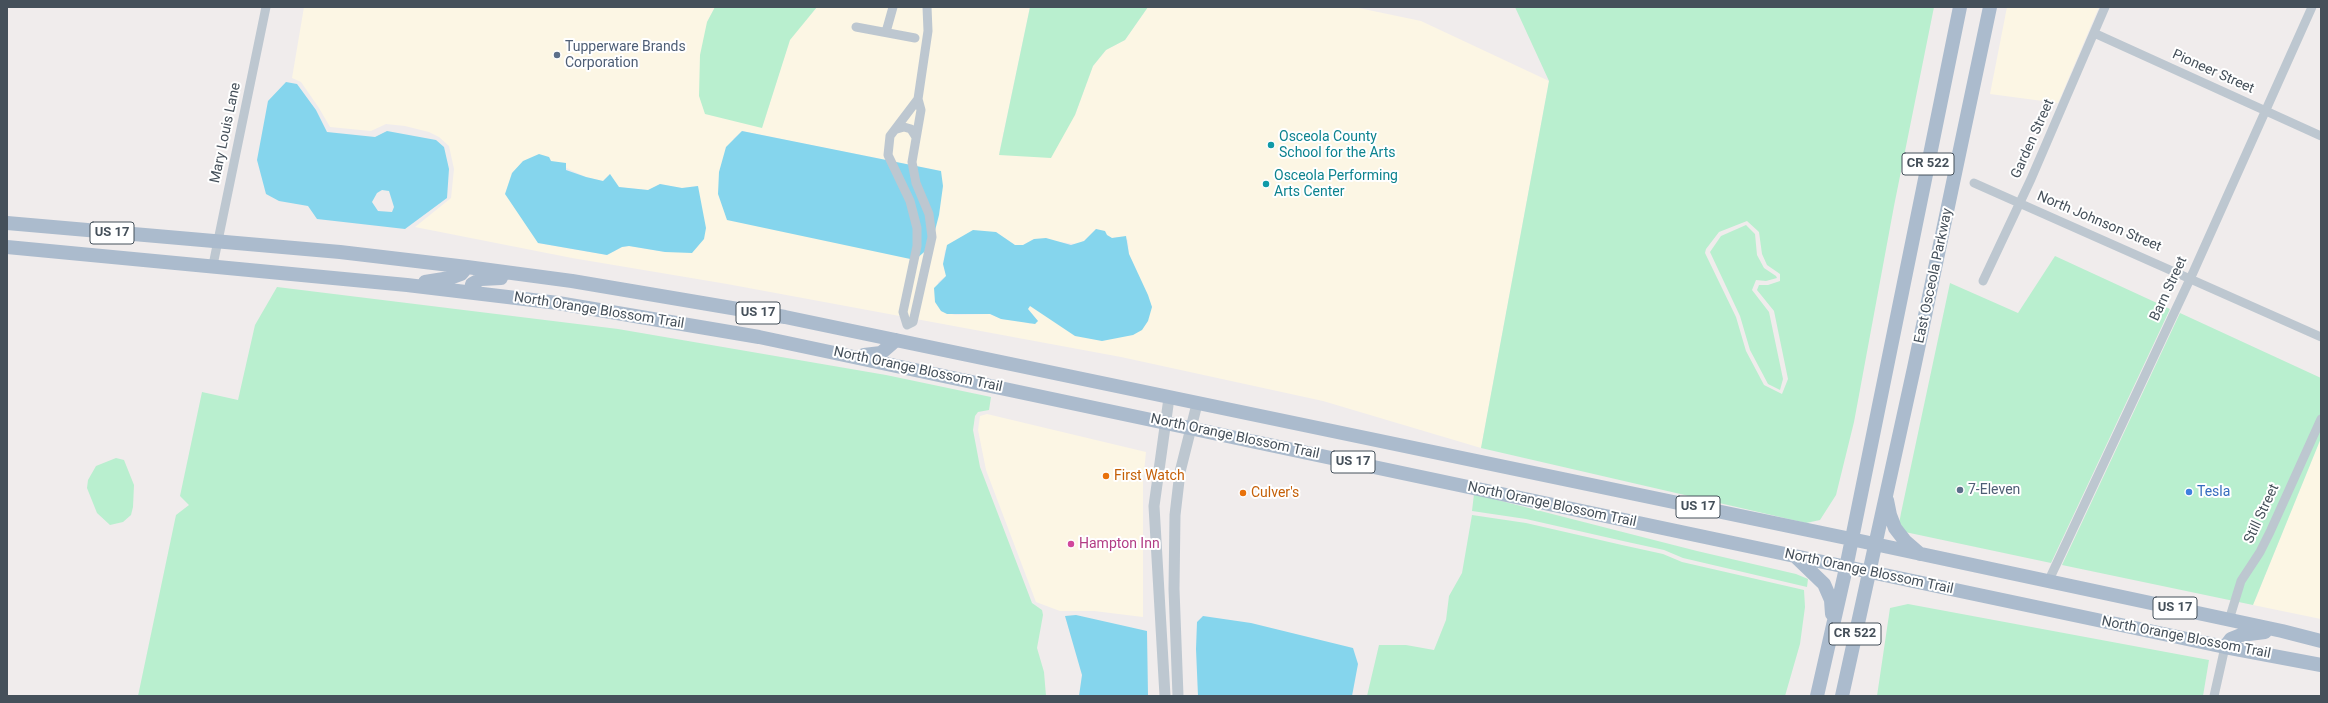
<!DOCTYPE html>
<style>
body{margin:0}
#map{position:relative;width:2328px;height:703px;overflow:hidden;background:#f0ecec;font-family:Roboto,sans-serif}
canvas{display:block}
.frame{position:absolute;inset:0;border:8px solid #45505a;pointer-events:none}
</style>
<div id="map">
<canvas width="2328" height="703"></canvas>
<div class="frame"></div>
</div>
<script>
const ctx = document.querySelector('canvas').getContext('2d');
ctx.lineJoin = 'round';
function paint(path, color) {
  ctx.fillStyle = color;
  ctx.fill(path, 'evenodd');
}
function shape(rows) {
  const path = new Path2D();
  for (const r of rows) {
    path.moveTo(r[0], r[1]);
    for (let i = 2; i < r.length; i += 2) path.lineTo(r[i], r[i + 1]);
  }
  return path;
}
function trace(path, color, width, dash) {
  ctx.strokeStyle = color;
  ctx.lineWidth = width;
  ctx.lineCap = dash ? 'butt' : 'round';
  ctx.setLineDash(dash || []);
  ctx.stroke(path);
}
function drawText(font, color, halo, rows, align = 'center') {
  ctx.font = font + ' Roboto,sans-serif';
  ctx.lineWidth = 4;
  ctx.setLineDash([]);
  ctx.textBaseline = 'middle';
  ctx.strokeStyle = halo;
  ctx.fillStyle = color;
  for (const [text, x, y, turn = 0] of rows) {
    ctx.save();
    ctx.translate(x, y);
    ctx.rotate((+turn || 0) * Math.PI / 180);
    ctx.textAlign = isNaN(turn) ? turn : align;
    if (halo) ctx.strokeText(text, 0, 0);
    ctx.fillText(text, 0, 0);
    ctx.restore();
  }
}
paint(shape([
 [304,7,715,7,707,22,762,128,790,39,817,7,1030,7,999,154,1075,115,1093,66,1106,50,1125,40,1148,7,1354,7,1421,21,1549,81,1481,448,1323,401,1121,357,727,284,572,258,415,227,451,198,454,169,449,146,439,137,429,132,405,126,386,124,371,131,330,127,319,108,301,82,292,78],
 [742,131,941,171,733,139],
 [549,157,551,161,586,177,603,181,610,174,618,187,648,190,660,184,682,188,698,186,665,252,629,246,622,247,607,255,543,244,538,243,524,219],
 [1096,229,1112,238,1118,237,1128,240,1129,254,1152,307,1111,338,1102,341,1030,306,1028,309,1038,321,1030,324,1021,321,1001,319,990,314,955,315,941,311,938,282,946,276,943,264,945,250,996,232,1015,245,1023,245,1034,239,1077,244,1084,241],
 [2007,7,2099,7,2058,103,1990,94],
 [987,414,1146,452,1143,482,1143,617,1094,611,1060,611,1036,602,986,470,978,430,980,416],
 [2321,438,2321,619,2253,605]
]), '#fcf6e4');
paint(shape([
 [715,7,817,7,790,40,762,128,705,114,699,96,700,55,707,22],
 [1030,7,1148,7,1125,40,1106,50,1093,66,1075,115,1051,158,999,155],
 [1515,7,1934,7,1894,206,1854,422,1836,495,1820,520,1806,523,1481,448,1549,81],
 [1747,221,1759,232,1762,254,1767,265,1780,274,1780,281,1768,285,1759,285,1757,290,1774,311,1788,379,1782,394,1764,385,1746,351,1736,317,1705,253,1706,249,1719,232],
 [1746,225,1755,234,1757,255,1764,268,1776,276,1777,278,1766,281,1756,280,1752,290,1769,312,1783,379,1780,390,1768,384,1750,350,1740,316,1710,252,1721,236],
 [2055,256,2170,309,2051,563,1905,532,1899,524,1901,513,1950,283,2018,313],
 [277,287,618,329,886,375,991,397,989,410,978,412,975,416,973,430,980,467,1032,603,1042,610,1043,615,1037,648,1044,672,1046,696,138,696,176,515,189,505,180,496,202,392,238,400,255,325],
 [2180,313,2321,378,2321,438,2253,605,2062,565],
 [116,458,124,460,134,485,133,507,131,515,123,522,110,525,97,513,87,488,88,480,96,466],
 [1474,494,1697,551,1796,574,1808,579,1807,587,1683,558,1664,550,1623,541,1526,519,1472,511],
 [1472,515,1526,523,1622,545,1663,554,1682,562,1804,590,1805,607,1800,644,1785,696,1367,696,1379,645,1406,645,1434,650,1446,620,1449,596,1462,573],
 [1908,604,2209,660,2203,696,1877,696,1890,608]
]), '#b9efcf');
paint(shape([
 [286,82,297,84,316,110,327,132,375,137,387,131,436,140,444,147,449,169,447,198,405,229,317,219,308,206,279,201,266,194,257,160,268,101],
 [382,190,389,191,394,207,392,212,378,211,372,202,377,193],
 [742,131,941,171,943,186,939,215,931,246,915,260,727,220,718,194,719,172,726,147],
 [539,154,549,157,551,161,566,163,566,170,586,177,603,181,610,174,619,187,648,190,660,184,682,188,698,186,706,228,704,239,692,253,665,252,629,246,622,247,607,255,538,243,505,194,512,173,523,161],
 [1096,229,1105,231,1107,235,1112,238,1126,236,1129,254,1148,295,1152,307,1148,321,1142,330,1133,335,1102,341,1075,336,1030,306,1028,309,1038,321,1035,324,1001,319,990,314,947,314,941,311,935,302,934,288,946,276,943,264,947,245,973,230,996,232,1015,245,1023,245,1034,239,1046,238,1071,245,1084,241],
 [1076,615,1147,631,1148,696,1079,696,1082,675,1065,616],
 [1203,616,1251,623,1353,648,1358,664,1352,696,1198,696,1196,649,1197,622]
]), '#85d5ed');
trace(shape([
 [856,27,915,38],
 [886,32,893,7],
 [2094,33,2321,136],
 [918,99,890,136,888,155,910,201,917,228,917,246,903,312,907,325,913,322,932,237,929,214,916,183,912,162,921,110,918,99,928,31,927,7],
 [897,129,904,127,911,129,916,137],
 [1974,183,2321,337],
 [213,265,266,7],
 [1983,281,2031,179,2105,7],
 [2048,582,2191,277,2312,7],
 [2229,620,2241,581,2260,552,2270,532,2321,419],
 [2214,696,2225,647]
]), '#bdc7d0', 9);
trace(shape([
 [1165,696,1154,506,1169,398],
 [1178,696,1174,589,1175,515,1180,472,1197,404]
]), '#bdc7d0', 11);
trace(shape([
 [7,223,340,252,467,267,572,281,785,317,1851,539,2282,631,2321,641],
 [7,247,407,285,558,303,759,337,2225,647,2321,665],
 [425,282,450,278,461,274,467,267],
 [471,292,472,284,481,279,501,278],
 [864,355,881,353,896,340],
 [1887,500,1890,515,1895,528,1905,541,1920,554],
 [1797,558,1824,584,1831,600,1832,614],
 [2225,647,2231,639,2241,635,2265,632],
 [1817,696,1846,568,1960,7],
 [1842,696,1914,368,1990,7]
]), '#abbbcd', 14);
for (const [x, y, r, color] of [
 [557,55,4,"#5c6f8a"],
 [1271,145,4,"#0f9aa8"],
 [1266,184,4,"#0f9aa8"],
 [1106,476,4,"#e8710a"],
 [1960,490,4,"#5c6f8a"],
 [2189,492,4,"#3f7fe0"],
 [1243,493,4,"#e8710a"],
 [1071,544,4,"#d1479c"]
]) {
  const dot = new Path2D();
  dot.arc(x, y, r, 0, 2 * Math.PI);
  ctx.fillStyle = color;
  ctx.fill(dot);
  trace(dot, '#fff', 1.5);
}
for (const [x, y, w] of [
 [1928,164,52],
 [112,233,44],
 [758,313,44],
 [1353,462,44],
 [1698,507,44],
 [2175,608,44],
 [1855,634,52]
]) {
  const box = new Path2D();
  box.roundRect(x - w / 2, y - 11, w, 22, 3);
  ctx.fillStyle = '#fff';
  ctx.fill(box);
  trace(box, '#45505a', 1);
}
drawText('bold 13px', '#45505a', null, [
 ["CR 522",1928,164],
 ["US 17",112,233],
 ["US 17",758,313],
 ["US 17",1353,462],
 ["US 17",1698,507],
 ["US 17",2175,608],
 ["CR 522",1855,634]
]);
drawText('14px', '#4e5e75', '#fff', [
 ["Tupperware Brands",565,47],
 ["Corporation",565,63],
 ["7-Eleven",1968,490]
], 'left');
drawText('14px', '#45505a', '#fff', [
 ["Pioneer Street",2213,72,24],
 ["Mary Louis Lane",226,133,-78],
 ["Garden Street",2033,139,-66],
 ["North Johnson Street",2099,222,23],
 ["East Osceola Parkway",1934,276,-78],
 ["Barn Street",2169,289,-65],
 ["North Orange Blossom Trail",599,311,9],
 ["North Orange Blossom Trail",918,370,12],
 ["North Orange Blossom Trail",1235,437,12],
 ["North Orange Blossom Trail",1552,505,12],
 ["Still Street",2262,514,-65],
 ["North Orange Blossom Trail",1869,572,12],
 ["North Orange Blossom Trail",2186,638,11]
]);
drawText('14px', '#0d838f', '#fff', [
 ["Osceola County",1279,137],
 ["School for the Arts",1279,153],
 ["Osceola Performing",1274,176],
 ["Arts Center",1274,192]
], 'left');
drawText('14px', '#c56008', '#fff', [
 ["First Watch",1114,476],
 ["Culver's",1251,493]
], 'left');
drawText('14px', '#366cbe', '#fff', [
 ["Tesla",2197,492]
], 'left');
drawText('14px', '#b23c85', '#fff', [
 ["Hampton Inn",1079,544]
], 'left');
</script>
